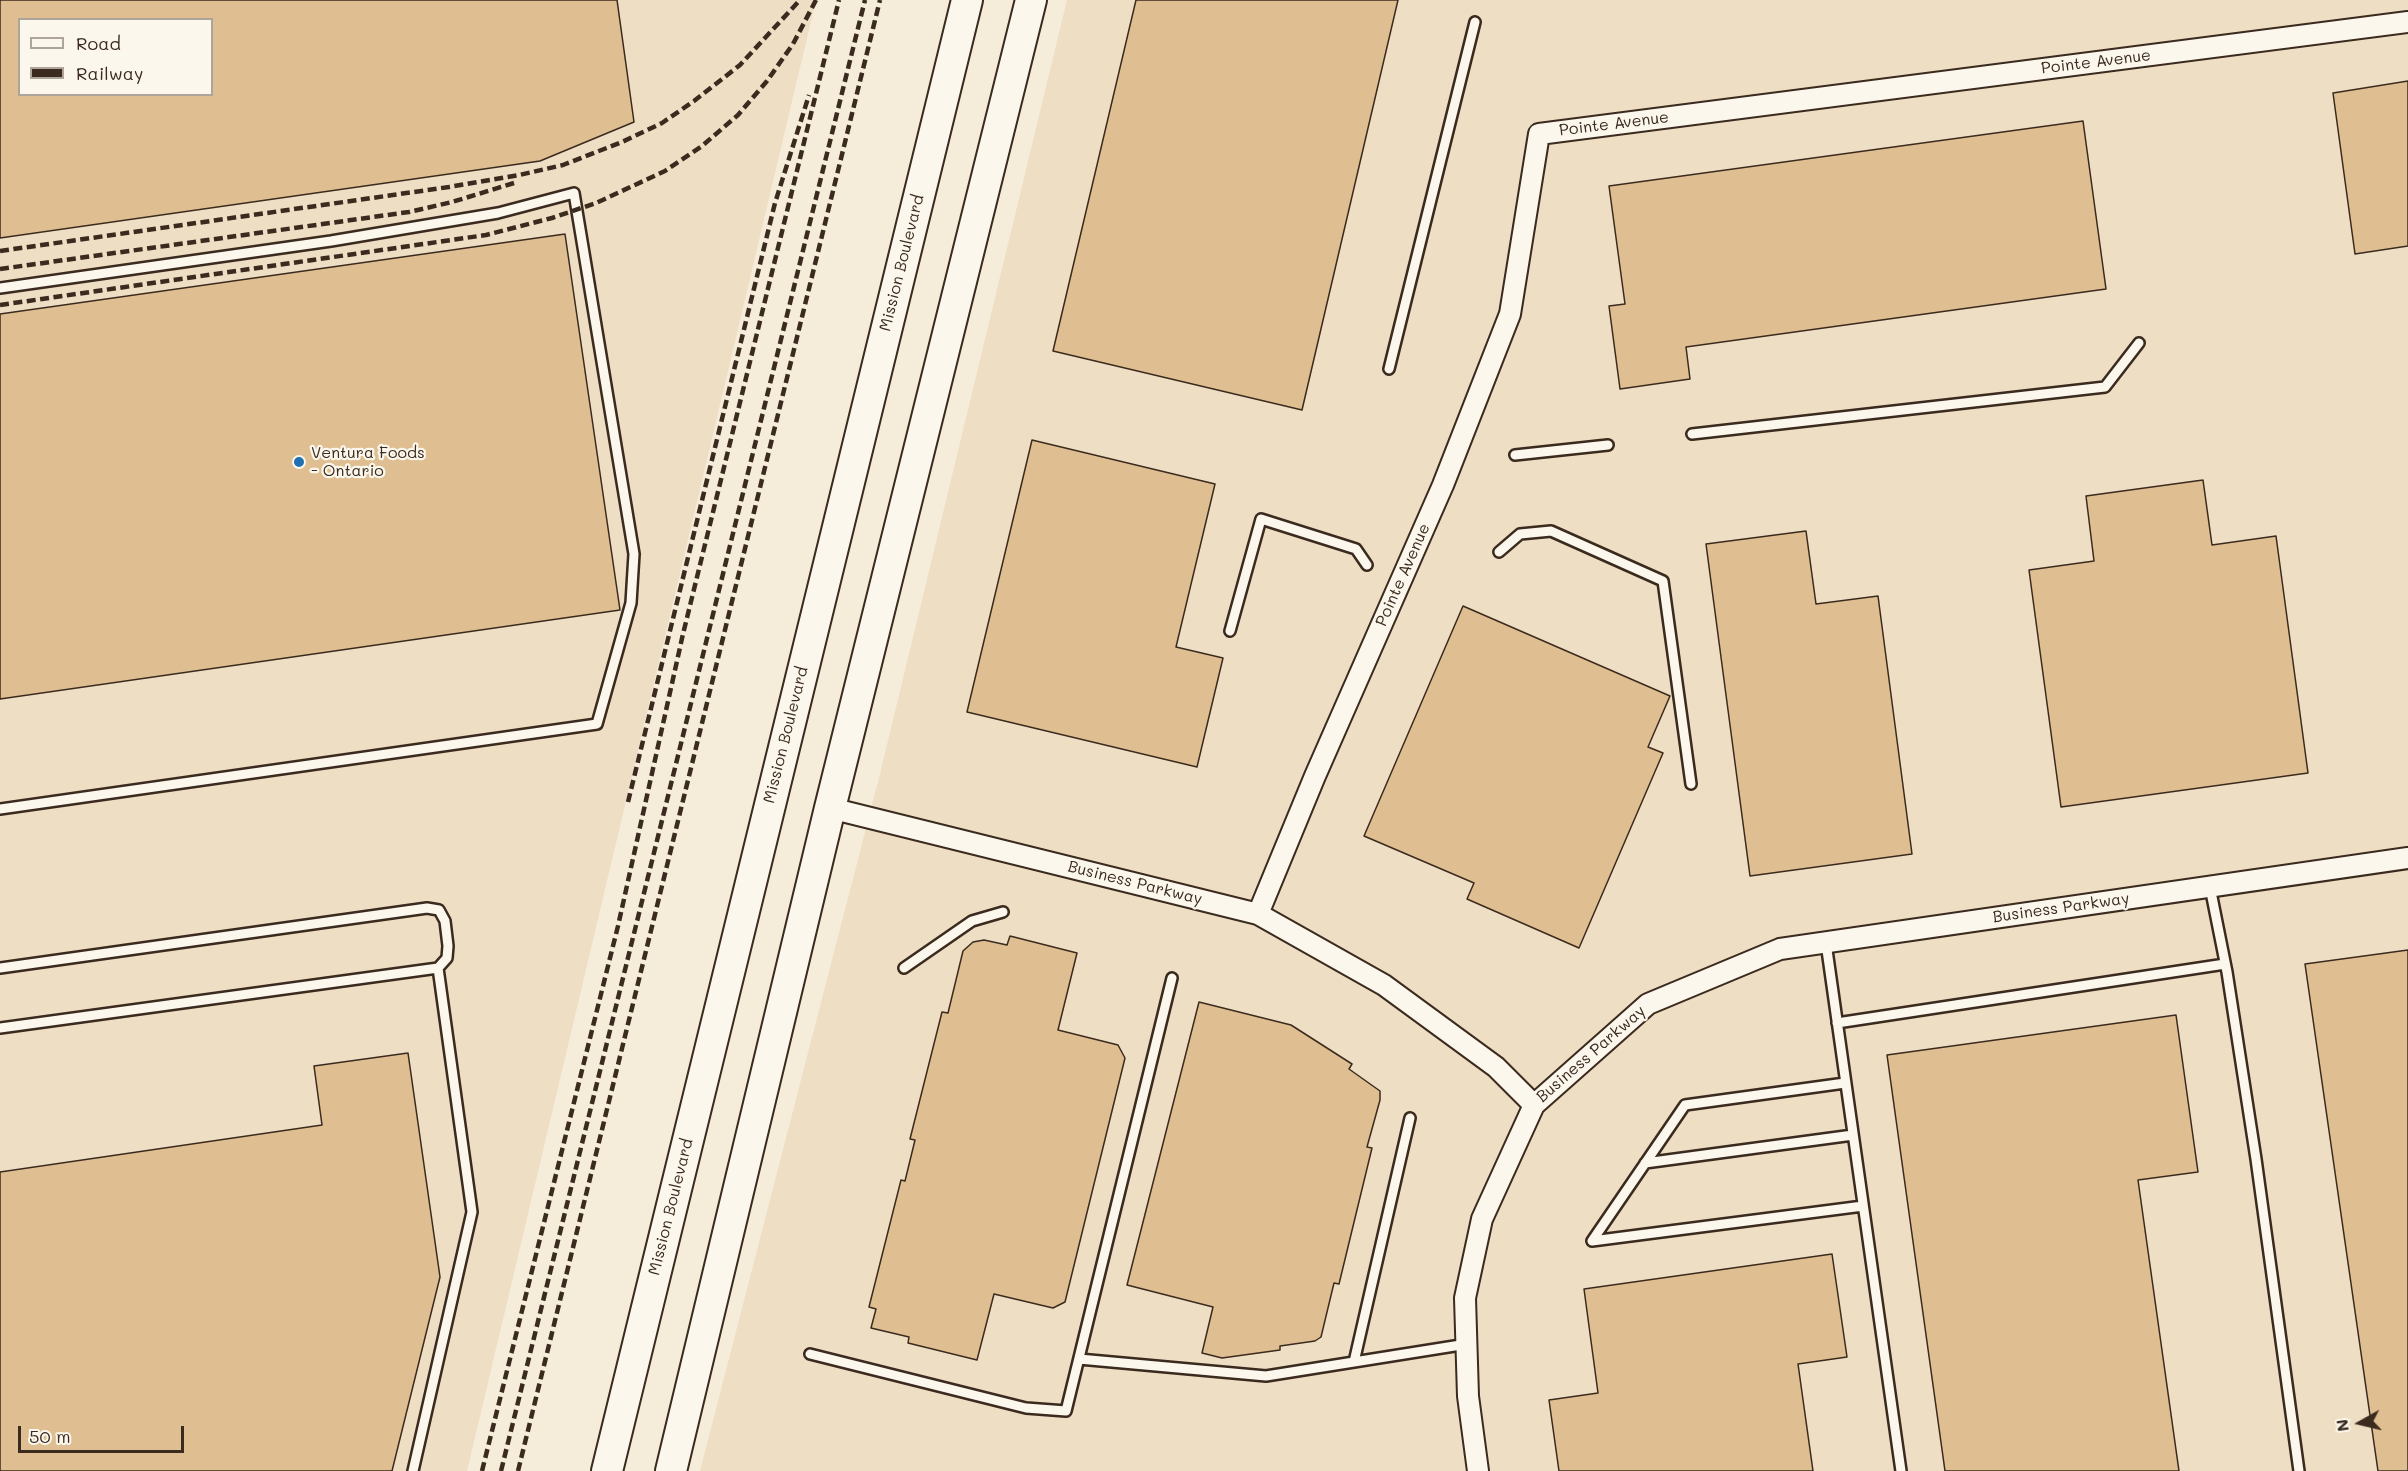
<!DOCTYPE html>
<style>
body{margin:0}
#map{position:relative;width:2408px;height:1471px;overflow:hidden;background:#f5ecda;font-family:Mali,sans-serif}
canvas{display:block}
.legend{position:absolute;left:18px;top:18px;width:195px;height:78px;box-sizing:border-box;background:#fbf7ec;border:2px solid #aea59a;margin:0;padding:8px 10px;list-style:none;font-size:18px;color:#3b2a1e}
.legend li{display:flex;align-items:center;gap:12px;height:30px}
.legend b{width:30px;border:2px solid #aea59a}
.north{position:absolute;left:2330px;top:1393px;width:60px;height:60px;-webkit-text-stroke:4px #fbf7ec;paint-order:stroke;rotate:262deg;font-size:16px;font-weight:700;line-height:24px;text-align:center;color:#3b2a1e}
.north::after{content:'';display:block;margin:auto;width:21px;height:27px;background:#3b2a1e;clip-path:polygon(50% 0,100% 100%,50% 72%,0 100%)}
.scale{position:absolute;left:18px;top:1426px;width:166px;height:27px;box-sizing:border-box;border:3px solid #3b2a1e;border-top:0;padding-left:8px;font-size:18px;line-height:21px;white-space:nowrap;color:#3b2a1e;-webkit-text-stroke:4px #fbf7ec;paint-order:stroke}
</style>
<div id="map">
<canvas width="2408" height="1471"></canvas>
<ul class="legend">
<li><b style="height:8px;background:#fbf7ec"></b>Road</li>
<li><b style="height:8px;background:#3b2a1e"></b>Railway</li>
</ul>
<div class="north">N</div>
<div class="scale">50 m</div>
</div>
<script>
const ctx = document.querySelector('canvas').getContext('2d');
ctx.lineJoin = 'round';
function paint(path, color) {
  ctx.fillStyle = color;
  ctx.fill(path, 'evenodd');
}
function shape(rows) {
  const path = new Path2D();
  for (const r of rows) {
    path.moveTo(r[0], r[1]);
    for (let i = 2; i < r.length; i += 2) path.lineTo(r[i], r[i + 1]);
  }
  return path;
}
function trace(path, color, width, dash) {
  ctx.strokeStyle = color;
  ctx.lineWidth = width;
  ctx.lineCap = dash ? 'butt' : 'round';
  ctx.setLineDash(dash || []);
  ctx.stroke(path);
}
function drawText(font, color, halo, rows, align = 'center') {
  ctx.font = font + ' Mali,sans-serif';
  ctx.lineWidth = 4.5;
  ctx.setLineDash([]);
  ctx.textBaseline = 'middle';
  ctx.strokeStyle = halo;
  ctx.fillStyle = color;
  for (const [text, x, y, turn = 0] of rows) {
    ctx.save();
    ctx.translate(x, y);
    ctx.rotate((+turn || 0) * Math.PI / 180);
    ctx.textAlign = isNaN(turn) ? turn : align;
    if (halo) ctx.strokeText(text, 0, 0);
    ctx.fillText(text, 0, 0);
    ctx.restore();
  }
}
paint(shape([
 [0,0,816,0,467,1471,0,1471],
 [20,20,212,20,212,94,20,94],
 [1067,0,2408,0,2408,1471,700,1471,879,778]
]), '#eedec4');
const building = shape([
 [0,0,617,0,634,122,540,161,0,238,0,0],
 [20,20,212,20,212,94,20,94,20,20],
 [1136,0,1398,0,1302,410,1053,351,1136,0],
 [2408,81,2408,246,2355,254,2333,93,2408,81],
 [2083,121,2106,289,1686,347,1690,379,1620,389,1609,306,1625,304,1609,186,2083,121],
 [565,234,620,610,0,699,0,314,565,234],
 [1032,440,1215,484,1176,647,1223,658,1197,767,967,712,1032,440],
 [2203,480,2212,545,2276,536,2308,773,2061,807,2029,570,2094,561,2086,496,2203,480],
 [1806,531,1816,604,1878,596,1912,854,1750,876,1706,544,1806,531],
 [1463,606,1670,696,1648,747,1663,753,1579,948,1467,899,1474,883,1364,836,1463,606],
 [1010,936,1077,953,1058,1030,1118,1045,1125,1058,1065,1302,1053,1308,994,1294,977,1360,908,1343,909,1337,871,1328,876,1309,869,1307,901,1180,905,1181,915,1140,910,1139,942,1012,948,1013,963,951,973,942,984,940,1007,945,1010,936],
 [2408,950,2408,1471,2378,1471,2305,964,2408,950],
 [1199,1002,1291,1025,1352,1064,1349,1069,1380,1091,1380,1100,1367,1147,1372,1148,1339,1284,1334,1283,1321,1337,1315,1341,1280,1346,1280,1350,1222,1358,1202,1353,1213,1307,1127,1285,1199,1002],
 [2176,1015,2198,1172,2138,1180,2179,1471,1945,1471,1887,1055,2176,1015],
 [408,1053,440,1277,392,1471,0,1471,0,1172,322,1125,314,1066,408,1053],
 [1832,1254,1847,1357,1798,1364,1813,1471,1559,1471,1549,1400,1598,1393,1584,1289,1832,1254]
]);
paint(building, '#dfbf91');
trace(building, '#3b2a1e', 1.5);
const lane = shape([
 [0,288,331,241,498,213,574,193,634,554,631,603,597,724,0,809],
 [1389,369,1475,22],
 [1692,434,2105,387,2139,343],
 [1515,455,1608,445],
 [1499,552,1520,534,1551,531,1663,581,1691,784],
 [1230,631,1261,519,1356,549,1367,565],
 [2210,887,2227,972,2256,1159,2299,1471],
 [1826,943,1901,1471],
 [0,968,427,908,439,910,445,921,448,946,447,958,438,968,0,1028],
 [904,968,972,921,1003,912],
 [1837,1023,2225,964],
 [1845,1083,1685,1105,1592,1241,1863,1206],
 [1645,1163,1853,1135],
 [810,1354,1026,1408,1066,1411,1172,978],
 [1079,1359,1266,1376,1467,1344],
 [1354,1362,1410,1118],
 [413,1471,472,1212,438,968]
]);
const street = shape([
 [830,808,1258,914,1384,985,1496,1067,1534,1105,1648,1004,1780,949,2408,858],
 [1258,914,1315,776,1443,485,1510,314,1539,134,2408,22],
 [1478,1471,1468,1396,1465,1298,1482,1219,1534,1105]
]);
const primary = shape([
 [607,1471,967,0],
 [671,1471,830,808,1031,0]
]);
trace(lane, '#3b2a1e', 14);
trace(street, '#3b2a1e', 24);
trace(primary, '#3b2a1e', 34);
trace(lane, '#fbf7ec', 9);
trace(street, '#fbf7ec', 20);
trace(primary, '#fbf7ec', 30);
trace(shape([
 [0,251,449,187,519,175,563,165,622,142,662,123,694,101,740,65,800,0],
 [0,269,409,212,452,202,514,183],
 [0,305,486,235,552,218,596,203,665,171,702,146,738,115,767,81,793,44,816,0],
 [628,802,775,203,809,95],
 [482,1471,618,926,683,634,839,0],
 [501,1471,865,0],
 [518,1471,880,0]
]), '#3b2a1e', 4.5, [9, 4.5]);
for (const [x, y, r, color] of [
 [299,462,6,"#1f6fb2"]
]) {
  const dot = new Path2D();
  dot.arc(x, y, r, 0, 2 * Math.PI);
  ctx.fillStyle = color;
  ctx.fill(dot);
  trace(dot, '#fbf7ec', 2);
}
drawText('16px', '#3b2a1e', '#fbf7ec', [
 ["Pointe Avenue",2096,62,-7],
 ["Pointe Avenue",1614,124,-7],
 ["Mission Boulevard",902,263,-76],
 ["Pointe Avenue",1403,575,-66],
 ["Mission Boulevard",786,735,-76],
 ["Business Parkway",1135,883,14],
 ["Business Parkway",2061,908,-8],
 ["Business Parkway",1591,1054,-41],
 ["Mission Boulevard",671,1207,-76]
]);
drawText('16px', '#3b2a1e', '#fbf7ec', [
 ["Ventura Foods",311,453],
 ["- Ontario",311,471]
], 'left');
</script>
